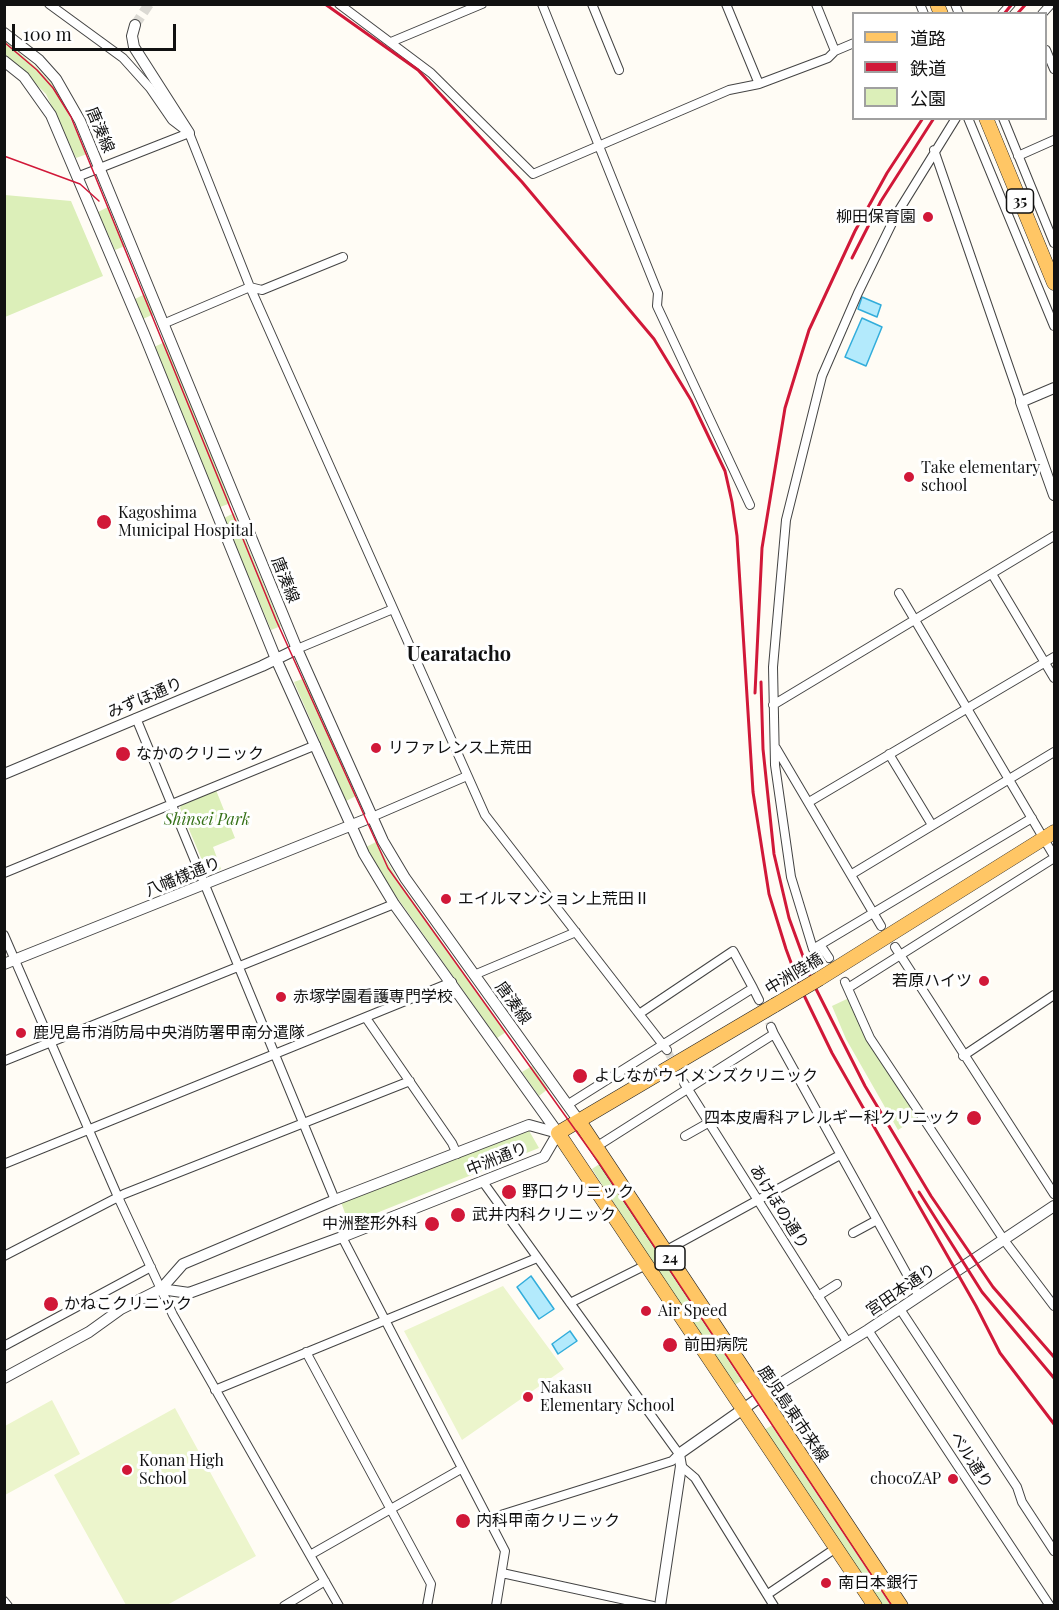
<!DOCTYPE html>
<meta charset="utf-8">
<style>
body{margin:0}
#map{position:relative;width:1059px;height:1610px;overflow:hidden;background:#fffcf5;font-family:"Playfair Display","Noto Sans JP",serif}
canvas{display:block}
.frame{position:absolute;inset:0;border:6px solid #111;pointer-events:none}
.legend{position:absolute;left:852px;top:12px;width:195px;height:108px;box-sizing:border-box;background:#fff;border:2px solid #a0a0a0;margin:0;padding:8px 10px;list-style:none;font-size:18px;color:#111}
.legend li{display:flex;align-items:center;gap:12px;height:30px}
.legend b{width:30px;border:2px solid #a0a0a0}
.scale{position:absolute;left:12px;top:24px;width:164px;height:27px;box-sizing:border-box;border:3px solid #111;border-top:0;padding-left:8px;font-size:18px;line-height:21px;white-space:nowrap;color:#111;-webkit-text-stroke:4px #fff;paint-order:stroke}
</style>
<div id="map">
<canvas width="1059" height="1610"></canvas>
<div class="frame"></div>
<ul class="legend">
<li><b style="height:8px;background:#ffc665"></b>道路</li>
<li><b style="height:8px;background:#d11838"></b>鉄道</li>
<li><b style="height:16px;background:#dcefb9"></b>公園</li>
</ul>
<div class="scale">100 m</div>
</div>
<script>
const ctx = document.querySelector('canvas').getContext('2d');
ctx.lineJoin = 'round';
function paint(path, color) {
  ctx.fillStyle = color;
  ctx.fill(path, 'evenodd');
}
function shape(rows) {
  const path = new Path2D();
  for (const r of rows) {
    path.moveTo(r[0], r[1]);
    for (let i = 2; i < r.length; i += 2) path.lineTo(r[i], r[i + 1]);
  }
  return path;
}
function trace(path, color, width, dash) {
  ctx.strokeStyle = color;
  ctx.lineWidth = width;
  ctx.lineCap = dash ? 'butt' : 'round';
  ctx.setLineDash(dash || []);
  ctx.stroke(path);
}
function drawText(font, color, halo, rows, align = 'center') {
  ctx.font = font + ' "Playfair Display","Noto Sans JP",serif';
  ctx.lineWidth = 6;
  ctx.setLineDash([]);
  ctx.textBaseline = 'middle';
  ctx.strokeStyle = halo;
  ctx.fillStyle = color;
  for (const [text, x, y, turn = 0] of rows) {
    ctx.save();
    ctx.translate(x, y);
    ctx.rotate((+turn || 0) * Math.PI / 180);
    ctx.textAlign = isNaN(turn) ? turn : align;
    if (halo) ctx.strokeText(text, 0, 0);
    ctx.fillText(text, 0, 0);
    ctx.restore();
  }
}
paint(shape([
 [4,40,36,67,56,88,87,154,76,158,46,94,5,54],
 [5,195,71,201,103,276,5,317],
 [108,207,125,246,115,250,98,212],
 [145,294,154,314,143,319,135,299],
 [165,342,231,503,220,507,154,347],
 [234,513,281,626,271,630,224,518],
 [305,678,356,796,346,801,294,682],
 [216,790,235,838,213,847,221,869,211,873,207,872,180,808,182,803],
 [376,842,398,880,506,1032,497,1038,389,886,366,847],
 [849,998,918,1117,898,1130,846,1039,832,1006],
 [532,1066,548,1089,539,1096,522,1072],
 [528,1129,539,1148,349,1224,341,1202],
 [601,1163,743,1380,733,1386,592,1169],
 [774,1424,894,1605,880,1605,764,1430]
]), '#dcefb9');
paint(shape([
 [503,1286,564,1369,462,1440,404,1331],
 [52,1400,80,1454,5,1495,5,1426],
 [175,1408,256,1556,167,1605,126,1605,54,1475]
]), '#ecf5cc');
const water = shape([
 [862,297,881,305,877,317,858,309,862,297],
 [862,318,882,327,866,366,845,357,862,318],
 [531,1276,554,1309,539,1319,517,1287,531,1276],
 [570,1331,577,1341,558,1354,552,1344,570,1331]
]);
paint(water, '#b3eafc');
trace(water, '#32addb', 1.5);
trace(shape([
 [829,958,845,982],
 [759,1000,771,1027],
 [667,1050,684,1083]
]), '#dbd9d3', 8, [8, 4]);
trace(shape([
 [135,25,149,4]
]), '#dbd9d3', 10, [10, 5]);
const minor = shape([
 [49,4,123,58,150,88,172,120,189,133,250,287,485,815,667,1050],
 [339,4,431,73,533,174,729,90,759,84],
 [542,4,658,293,657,306,750,505],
 [592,4,619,70],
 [726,4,759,84,828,58,835,51,854,43],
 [816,4,835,51],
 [920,4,924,14],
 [955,4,959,14],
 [1002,14,1011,4],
 [1042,14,1051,4],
 [391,42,482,4],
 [1046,50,1054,69],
 [956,118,896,215,858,293,822,376,786,520,773,667,775,765,791,877,813,949,1032,818],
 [968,118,1054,326],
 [1003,118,1054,243],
 [934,150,1021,402],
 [1018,156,1054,140],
 [77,177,189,133],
 [163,324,250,287,262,290,343,257],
 [992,574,1054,678],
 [899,593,1054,856],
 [297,649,393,609],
 [773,705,1054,536],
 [136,718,335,1200],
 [776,748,881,926],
 [889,754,932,825],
 [809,802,1054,657],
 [372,817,467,776],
 [4,873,316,745],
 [852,874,1054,752],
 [4,935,118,1197,173,1315,339,1606],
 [821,946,829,958],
 [895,947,1054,1194],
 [474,975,576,932],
 [845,982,870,1038,1004,1240,1054,1306],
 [848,988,1054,858],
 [639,1014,733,951,753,988],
 [366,1018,452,1143,457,1154],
 [774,1034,919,1296],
 [963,1056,1054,995],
 [4,1061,394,904],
 [684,1083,848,1343],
 [567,1105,753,988,759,1000],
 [685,1136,708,1123],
 [596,1147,774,1034,771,1027],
 [4,1164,452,982],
 [483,1182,679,1454,672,1461,488,1519],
 [853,1233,877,1220],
 [342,1237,505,1551,496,1606],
 [665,1251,840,1155],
 [4,1256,124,1194,410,1081],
 [818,1296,837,1284],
 [570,1303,646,1265],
 [900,1309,1017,1487,1022,1502,1054,1551],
 [868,1330,1050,1606],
 [4,1346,151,1267],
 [306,1352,431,1584,427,1606],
 [215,1390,537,1258],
 [681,1466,695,1478,774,1606],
 [310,1555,461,1469],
 [502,1573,653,1606],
 [768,1594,836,1548],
 [4,1601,8,1606],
 [284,1606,325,1581]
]);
const tertiary = shape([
 [135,25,132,36,134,47,189,133],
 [4,33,39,60,56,79,80,121,297,649,383,841,405,878,579,1121],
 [4,61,24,77,51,115,144,334,276,659,364,854,394,904,558,1133],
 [1054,388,1021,402,1054,495],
 [4,774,262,666,297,649],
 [4,964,372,817],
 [161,1289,189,1293,342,1237,544,1157,558,1133],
 [4,1378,89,1332,121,1309,161,1289,183,1264,335,1200,529,1125,558,1133],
 [660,1606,681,1466,679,1454,773,1388,868,1330,1054,1206]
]);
const primary = shape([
 [937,4,941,14],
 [986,118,1054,283],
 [819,979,1054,832],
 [775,1005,558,1133,875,1606],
 [579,1121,901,1606]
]);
trace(minor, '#444', 10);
trace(tertiary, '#444', 12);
trace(primary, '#222', 15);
trace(minor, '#fff', 8);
trace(tertiary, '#fff', 10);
trace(primary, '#ffc665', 14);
trace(shape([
 [4,42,37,70,53,88,71,117,276,620,388,868,599,1163,892,1606],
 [4,156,80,184,99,201]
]), '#d11838', 1.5);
trace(shape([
 [325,4,418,70,522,182,654,339,691,400,725,471,732,502,737,536,753,792,769,894,786,949,800,987,832,1053,976,1306,1000,1353,1054,1424],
 [1004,14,1012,4],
 [1017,14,1026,4],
 [852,258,881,201,934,118],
 [761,682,763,749,774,854,789,918,812,981,865,1086,931,1196,993,1287,1054,1357],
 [755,693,762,548,785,408,809,330,855,231,887,173,923,118],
 [919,1192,982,1292,1054,1378]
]), '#d11838', 3);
const primaryBridge = shape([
 [775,1005,819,979]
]);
trace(primaryBridge, '#222', 15, []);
trace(primaryBridge, '#ffc665', 14);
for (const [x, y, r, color] of [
 [928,217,6,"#d11838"],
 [909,477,6,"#d11838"],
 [104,522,8,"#d11838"],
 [376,748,6,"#d11838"],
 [123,754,8,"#d11838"],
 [446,899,6,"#d11838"],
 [984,981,6,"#d11838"],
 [281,997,6,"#d11838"],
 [21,1033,6,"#d11838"],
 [580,1076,8,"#d11838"],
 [974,1118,8,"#d11838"],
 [509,1192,8,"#d11838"],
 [458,1215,8,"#d11838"],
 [432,1224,8,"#d11838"],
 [51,1304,8,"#d11838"],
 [646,1311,6,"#d11838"],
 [670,1345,8,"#d11838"],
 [528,1397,6,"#d11838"],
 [127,1470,6,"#d11838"],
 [953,1479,6,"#d11838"],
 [463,1521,8,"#d11838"],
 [826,1583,6,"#d11838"]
]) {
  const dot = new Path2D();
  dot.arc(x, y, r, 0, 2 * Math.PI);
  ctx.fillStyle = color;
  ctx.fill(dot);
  trace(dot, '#fff', 2);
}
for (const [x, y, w] of [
 [1020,201,27],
 [670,1258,30]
]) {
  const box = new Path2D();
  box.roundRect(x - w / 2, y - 12, w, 24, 4.5);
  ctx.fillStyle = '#fff';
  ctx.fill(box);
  trace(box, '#111', 1.5);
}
drawText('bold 15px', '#111', null, [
 ["35",1020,201],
 ["24",670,1258]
]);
drawText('16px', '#111', '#fff', [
 ["唐湊線",100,130,67],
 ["唐湊線",285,580,68],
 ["みずほ通り",145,698,-23],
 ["八幡様通り",183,877,-22],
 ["中洲陸橋",794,974,-31],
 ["唐湊線",513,1003,54],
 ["中洲通り",497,1159,-22],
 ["あけぼの通り",779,1207,58],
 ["宮田本通り",901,1290,-34],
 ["鹿児島東市来線",793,1414,56],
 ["ベル通り",971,1460,57]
]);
drawText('16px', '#111', '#fff', [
 ["柳田保育園",916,217,"right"],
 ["Take elementary",921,468],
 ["school",921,486],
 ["Kagoshima",118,513],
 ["Municipal Hospital",118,531],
 ["リファレンス上荒田",388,748],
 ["なかのクリニック",136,754],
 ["エイルマンション上荒田Ⅱ",458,899],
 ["若原ハイツ",972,981,"right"],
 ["赤塚学園看護専門学校",293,997],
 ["鹿児島市消防局中央消防署甲南分遣隊",33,1033],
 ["よしながウイメンズクリニック",594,1076],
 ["四本皮膚科アレルギー科クリニック",960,1118,"right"],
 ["野口クリニック",522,1192],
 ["武井内科クリニック",472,1215],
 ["中洲整形外科",418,1224,"right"],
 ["かねこクリニック",64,1304],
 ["Air Speed",658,1311],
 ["前田病院",684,1345],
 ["Nakasu",540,1388],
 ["Elementary School",540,1406],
 ["Konan High",139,1461],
 ["School",139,1479],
 ["chocoZAP",941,1479,"right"],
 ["内科甲南クリニック",476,1521],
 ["南日本銀行",838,1583]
], 'left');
drawText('italic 16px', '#367118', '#fff', [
 ["Shinsei Park",207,820]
]);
drawText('bold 20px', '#111', '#fff', [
 ["Uearatacho",459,655]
]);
</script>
